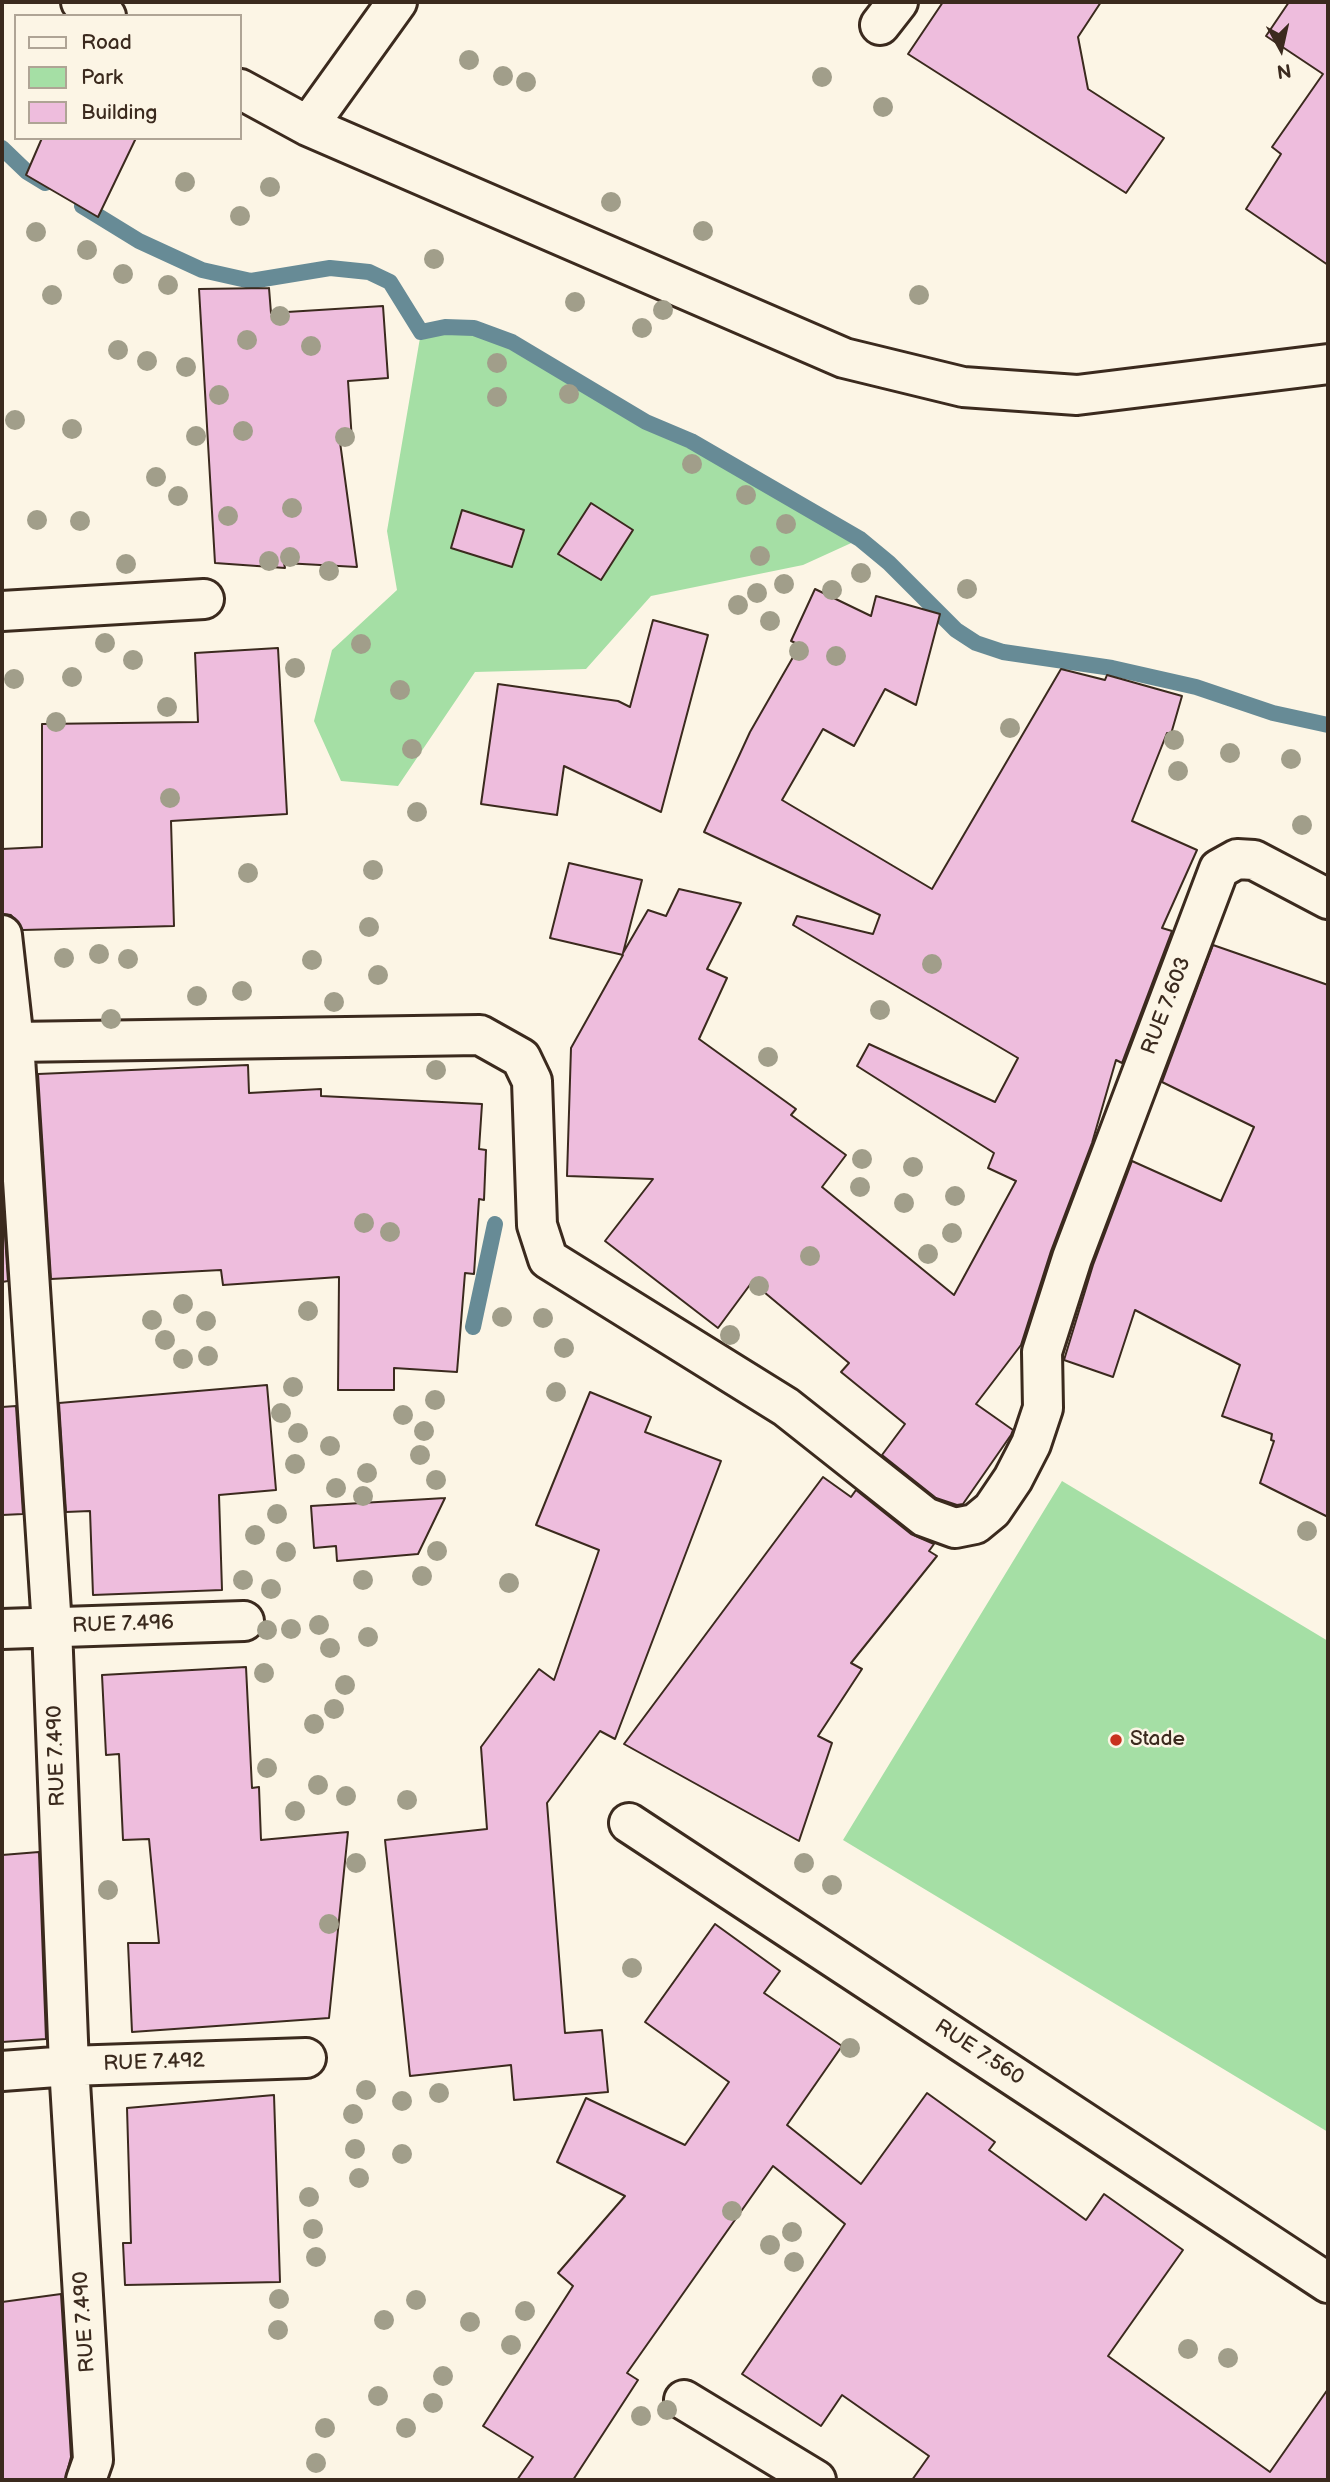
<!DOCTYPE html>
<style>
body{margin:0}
#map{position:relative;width:1330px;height:2482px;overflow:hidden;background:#fcf5e5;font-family:"Balsamiq Sans",sans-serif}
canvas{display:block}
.frame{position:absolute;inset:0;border:4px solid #3b2a1e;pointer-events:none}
.legend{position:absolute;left:14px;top:14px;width:228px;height:126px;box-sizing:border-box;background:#fcf5e5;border:2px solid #afa495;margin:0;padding:9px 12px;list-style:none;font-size:21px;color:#3b2a1e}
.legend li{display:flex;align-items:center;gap:14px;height:35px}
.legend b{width:35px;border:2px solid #afa495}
.north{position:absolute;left:1246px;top:14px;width:70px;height:70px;-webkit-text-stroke:5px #fcf5e5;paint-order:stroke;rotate:172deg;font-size:19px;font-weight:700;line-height:28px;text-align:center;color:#3b2a1e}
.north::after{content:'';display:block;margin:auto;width:24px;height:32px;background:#3b2a1e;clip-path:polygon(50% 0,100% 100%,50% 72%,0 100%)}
</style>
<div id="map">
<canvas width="1330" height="2482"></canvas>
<div class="frame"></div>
<ul class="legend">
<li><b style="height:9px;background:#fcf5e5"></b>Road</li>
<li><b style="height:19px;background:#a5dfa5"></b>Park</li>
<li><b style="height:19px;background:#eebddd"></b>Building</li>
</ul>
<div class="north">N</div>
</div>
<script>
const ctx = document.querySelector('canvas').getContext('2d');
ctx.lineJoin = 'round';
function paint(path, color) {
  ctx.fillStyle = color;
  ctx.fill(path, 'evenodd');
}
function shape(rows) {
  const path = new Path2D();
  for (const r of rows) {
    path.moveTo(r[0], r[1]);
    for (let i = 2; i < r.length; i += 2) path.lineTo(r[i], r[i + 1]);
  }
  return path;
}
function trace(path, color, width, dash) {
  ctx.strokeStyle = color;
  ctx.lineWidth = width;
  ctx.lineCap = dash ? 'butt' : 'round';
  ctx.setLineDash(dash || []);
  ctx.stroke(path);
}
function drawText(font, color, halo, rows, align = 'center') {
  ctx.font = font + ' "Balsamiq Sans",sans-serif';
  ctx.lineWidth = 5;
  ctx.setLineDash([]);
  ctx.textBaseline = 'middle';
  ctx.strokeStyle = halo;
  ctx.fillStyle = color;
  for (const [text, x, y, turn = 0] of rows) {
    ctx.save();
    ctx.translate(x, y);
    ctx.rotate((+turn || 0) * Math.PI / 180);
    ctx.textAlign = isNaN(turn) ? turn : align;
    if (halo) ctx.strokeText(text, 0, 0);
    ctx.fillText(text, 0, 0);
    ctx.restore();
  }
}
paint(shape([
 [445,327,474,328,512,342,646,422,691,441,860,539,803,565,651,596,586,669,475,672,398,786,341,781,314,721,332,650,397,590,387,531,421,332],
 [1062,1481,1328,1641,1328,2132,843,1840]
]), '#a5dfa5');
trace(shape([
 [2,148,27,172,45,183],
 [82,206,139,241,202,270,251,281,330,268,369,272,390,282,421,332,445,327,474,328,512,342,646,422,691,441,860,539,889,563,956,630,976,643,1003,652,1112,668,1196,687,1273,713,1328,725],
 [473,1327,495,1224]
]), '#678b96', 16);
const building = shape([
 [943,2,1101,2,1078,37,1088,89,1164,138,1126,193,908,54,943,2],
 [1289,2,1328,2,1328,265,1246,209,1281,154,1272,147,1323,74,1266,36,1289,2],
 [42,138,136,138,98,217,26,175,42,138],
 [269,288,271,313,383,306,388,378,348,381,352,441,340,442,357,567,284,563,285,568,215,563,199,289,269,288],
 [591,503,633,530,601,580,558,554,591,503],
 [462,510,524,530,512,567,451,548,462,510],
 [815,589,871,616,876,596,940,614,916,705,885,689,854,746,823,729,782,800,932,889,1061,669,1105,680,1107,675,1182,696,1171,734,1167,733,1132,821,1197,850,1162,928,1172,931,1122,1063,1116,1060,1092,1143,1051,1251,1021,1345,976,1404,1013,1430,1011,1435,963,1504,957,1505,936,1498,882,1455,905,1424,841,1372,849,1363,752,1282,718,1328,605,1241,653,1179,567,1176,571,1048,623,955,550,938,569,863,642,880,623,953,648,910,666,916,679,889,741,903,707,969,727,978,699,1039,796,1109,791,1115,846,1155,822,1187,954,1295,1016,1181,988,1168,994,1153,857,1066,869,1044,995,1102,1018,1058,793,925,797,916,873,934,880,915,704,832,750,732,800,645,791,641,815,589],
 [653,620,708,635,661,812,564,766,557,815,481,804,498,684,618,701,630,707,653,620],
 [278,648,287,814,171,821,174,926,23,930,11,915,2,914,2,849,42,847,42,724,198,722,195,653,278,648],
 [1213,945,1328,985,1328,1517,1260,1483,1274,1441,1271,1440,1272,1434,1222,1416,1240,1365,1135,1310,1113,1377,1064,1360,1093,1265,1132,1161,1221,1201,1254,1127,1162,1082,1213,945],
 [248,1065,249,1093,321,1089,321,1096,482,1104,479,1149,486,1150,484,1200,479,1199,474,1274,465,1273,457,1372,394,1368,394,1390,338,1390,339,1277,223,1285,221,1270,51,1279,38,1074,248,1065],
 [2,1191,8,1281,2,1282,2,1191],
 [267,1385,276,1490,219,1495,222,1590,93,1595,90,1511,66,1512,59,1403,267,1385],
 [590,1392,651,1417,645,1432,721,1461,615,1739,600,1731,547,1803,565,2033,602,2030,608,2092,514,2100,511,2065,410,2076,385,1840,487,1829,481,1747,539,1669,554,1680,599,1550,536,1525,590,1392],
 [16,1406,23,1514,2,1515,2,1407,16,1406],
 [823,1477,851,1497,856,1490,911,1534,934,1544,929,1551,937,1556,851,1663,862,1669,818,1736,832,1743,799,1841,624,1744,823,1477],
 [445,1498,418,1554,337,1561,336,1546,314,1548,311,1506,445,1498],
 [246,1667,252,1788,259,1787,261,1840,348,1832,329,2018,132,2032,128,1943,159,1943,149,1839,123,1840,119,1754,106,1755,102,1675,246,1667],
 [39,1852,46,2039,2,2042,2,1855,39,1852],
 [715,1924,780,1971,764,1993,842,2046,787,2125,861,2184,927,2093,995,2142,989,2150,1086,2220,1104,2194,1183,2250,1108,2356,1270,2472,1328,2389,1328,2480,912,2480,929,2456,842,2395,821,2426,742,2374,845,2224,773,2166,627,2373,638,2380,573,2480,517,2480,533,2457,483,2426,573,2286,558,2273,625,2196,557,2162,586,2098,685,2145,729,2082,645,2022,715,1924],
 [274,2095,280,2282,125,2285,123,2243,131,2243,127,2108,274,2095],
 [61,2294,71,2457,65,2480,2,2480,2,2302,61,2294]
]);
paint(building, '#eebddd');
trace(building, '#3b2a1e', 2);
const street = shape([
 [81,2,106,16],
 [880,25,898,2],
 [240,89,308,126,844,358,963,387,1077,395,1328,364],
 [308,126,397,2],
 [2,611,204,599],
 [2,935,14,1042,480,1035,521,1058,532,1081,537,1225,548,1259,786,1407,925,1517,955,1528,975,1524,992,1510,1013,1479,1031,1444,1043,1408,1042,1352,1072,1258,1219,869,1237,859,1254,860,1328,899],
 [2,1043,14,1042,52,1627,69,2066,93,2460,86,2480],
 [2,1629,244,1621],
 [629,1823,1328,2283],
 [2,2071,69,2066,306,2058],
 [684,2400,816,2480]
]);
trace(street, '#3b2a1e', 44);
trace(street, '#fcf5e5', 38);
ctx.fillStyle = '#a19e8a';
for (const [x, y] of [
 [469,60],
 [503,76],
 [822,77],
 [526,82],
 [883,107],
 [185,182],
 [270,187],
 [611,202],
 [240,216],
 [703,231],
 [36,232],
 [87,250],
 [434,259],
 [123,274],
 [168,285],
 [52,295],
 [919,295],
 [575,302],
 [663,310],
 [280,316],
 [642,328],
 [247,340],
 [311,346],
 [118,350],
 [147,361],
 [497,363],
 [186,367],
 [569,394],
 [219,395],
 [497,397],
 [15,420],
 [72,429],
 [243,431],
 [196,436],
 [345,437],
 [692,464],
 [156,477],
 [746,495],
 [178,496],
 [292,508],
 [228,516],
 [37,520],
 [80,521],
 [786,524],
 [760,556],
 [290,557],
 [269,561],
 [126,564],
 [329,571],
 [861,573],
 [784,584],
 [967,589],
 [832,590],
 [757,593],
 [738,605],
 [770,621],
 [105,643],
 [361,644],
 [799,651],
 [836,656],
 [133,660],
 [295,668],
 [72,677],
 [14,679],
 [400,690],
 [167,707],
 [56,722],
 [1010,728],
 [1174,740],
 [412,749],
 [1230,753],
 [1291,759],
 [1178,771],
 [170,798],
 [417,812],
 [1302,825],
 [373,870],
 [248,873],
 [369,927],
 [99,954],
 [64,958],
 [128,959],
 [312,960],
 [932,964],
 [378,975],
 [242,991],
 [197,996],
 [334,1002],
 [880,1010],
 [111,1019],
 [768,1057],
 [436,1070],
 [862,1159],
 [913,1167],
 [860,1187],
 [955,1196],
 [904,1203],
 [364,1223],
 [390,1232],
 [952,1233],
 [928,1254],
 [810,1256],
 [759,1286],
 [183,1304],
 [308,1311],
 [502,1317],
 [543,1318],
 [152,1320],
 [206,1321],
 [730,1335],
 [165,1340],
 [564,1348],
 [208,1356],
 [183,1359],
 [293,1387],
 [556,1392],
 [435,1400],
 [281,1413],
 [403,1415],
 [424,1431],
 [298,1433],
 [330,1446],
 [420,1455],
 [295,1464],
 [367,1473],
 [436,1480],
 [336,1488],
 [363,1496],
 [277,1514],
 [1307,1531],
 [255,1535],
 [437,1551],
 [286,1552],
 [422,1576],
 [243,1580],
 [363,1580],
 [509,1583],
 [271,1589],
 [319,1625],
 [291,1629],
 [267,1630],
 [368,1637],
 [330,1648],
 [264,1673],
 [345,1685],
 [334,1709],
 [314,1724],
 [267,1768],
 [318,1785],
 [346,1796],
 [407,1800],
 [295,1811],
 [356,1863],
 [804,1863],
 [832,1885],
 [108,1890],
 [329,1924],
 [632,1968],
 [850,2048],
 [366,2090],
 [439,2093],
 [402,2101],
 [353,2114],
 [355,2149],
 [402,2154],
 [359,2178],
 [309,2197],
 [732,2211],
 [313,2229],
 [792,2232],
 [770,2245],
 [316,2257],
 [794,2262],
 [279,2299],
 [416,2300],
 [525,2311],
 [384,2320],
 [470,2322],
 [278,2330],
 [511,2345],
 [1188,2349],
 [1228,2358],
 [443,2376],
 [378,2396],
 [433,2403],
 [667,2410],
 [641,2416],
 [325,2428],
 [406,2428],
 [316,2463]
]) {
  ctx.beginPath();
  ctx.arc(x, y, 10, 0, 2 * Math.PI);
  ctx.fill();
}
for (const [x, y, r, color] of [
 [1116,1740,7,"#c8321e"]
]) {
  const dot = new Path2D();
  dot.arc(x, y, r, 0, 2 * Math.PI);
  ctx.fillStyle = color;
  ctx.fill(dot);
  trace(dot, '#fcf5e5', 2.5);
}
drawText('21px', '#3b2a1e', '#fcf5e5', [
 ["RUE 7.603",1167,1006,-69],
 ["RUE 7.496",123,1625,-2],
 ["RUE 7.490",57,1756,-92],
 ["RUE 7.560",979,2053,33],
 ["RUE 7.492",154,2063,-2],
 ["RUE 7.490",85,2322,-94]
]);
drawText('21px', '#3b2a1e', '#fcf5e5', [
 ["Stade",1130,1740]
], 'left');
</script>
